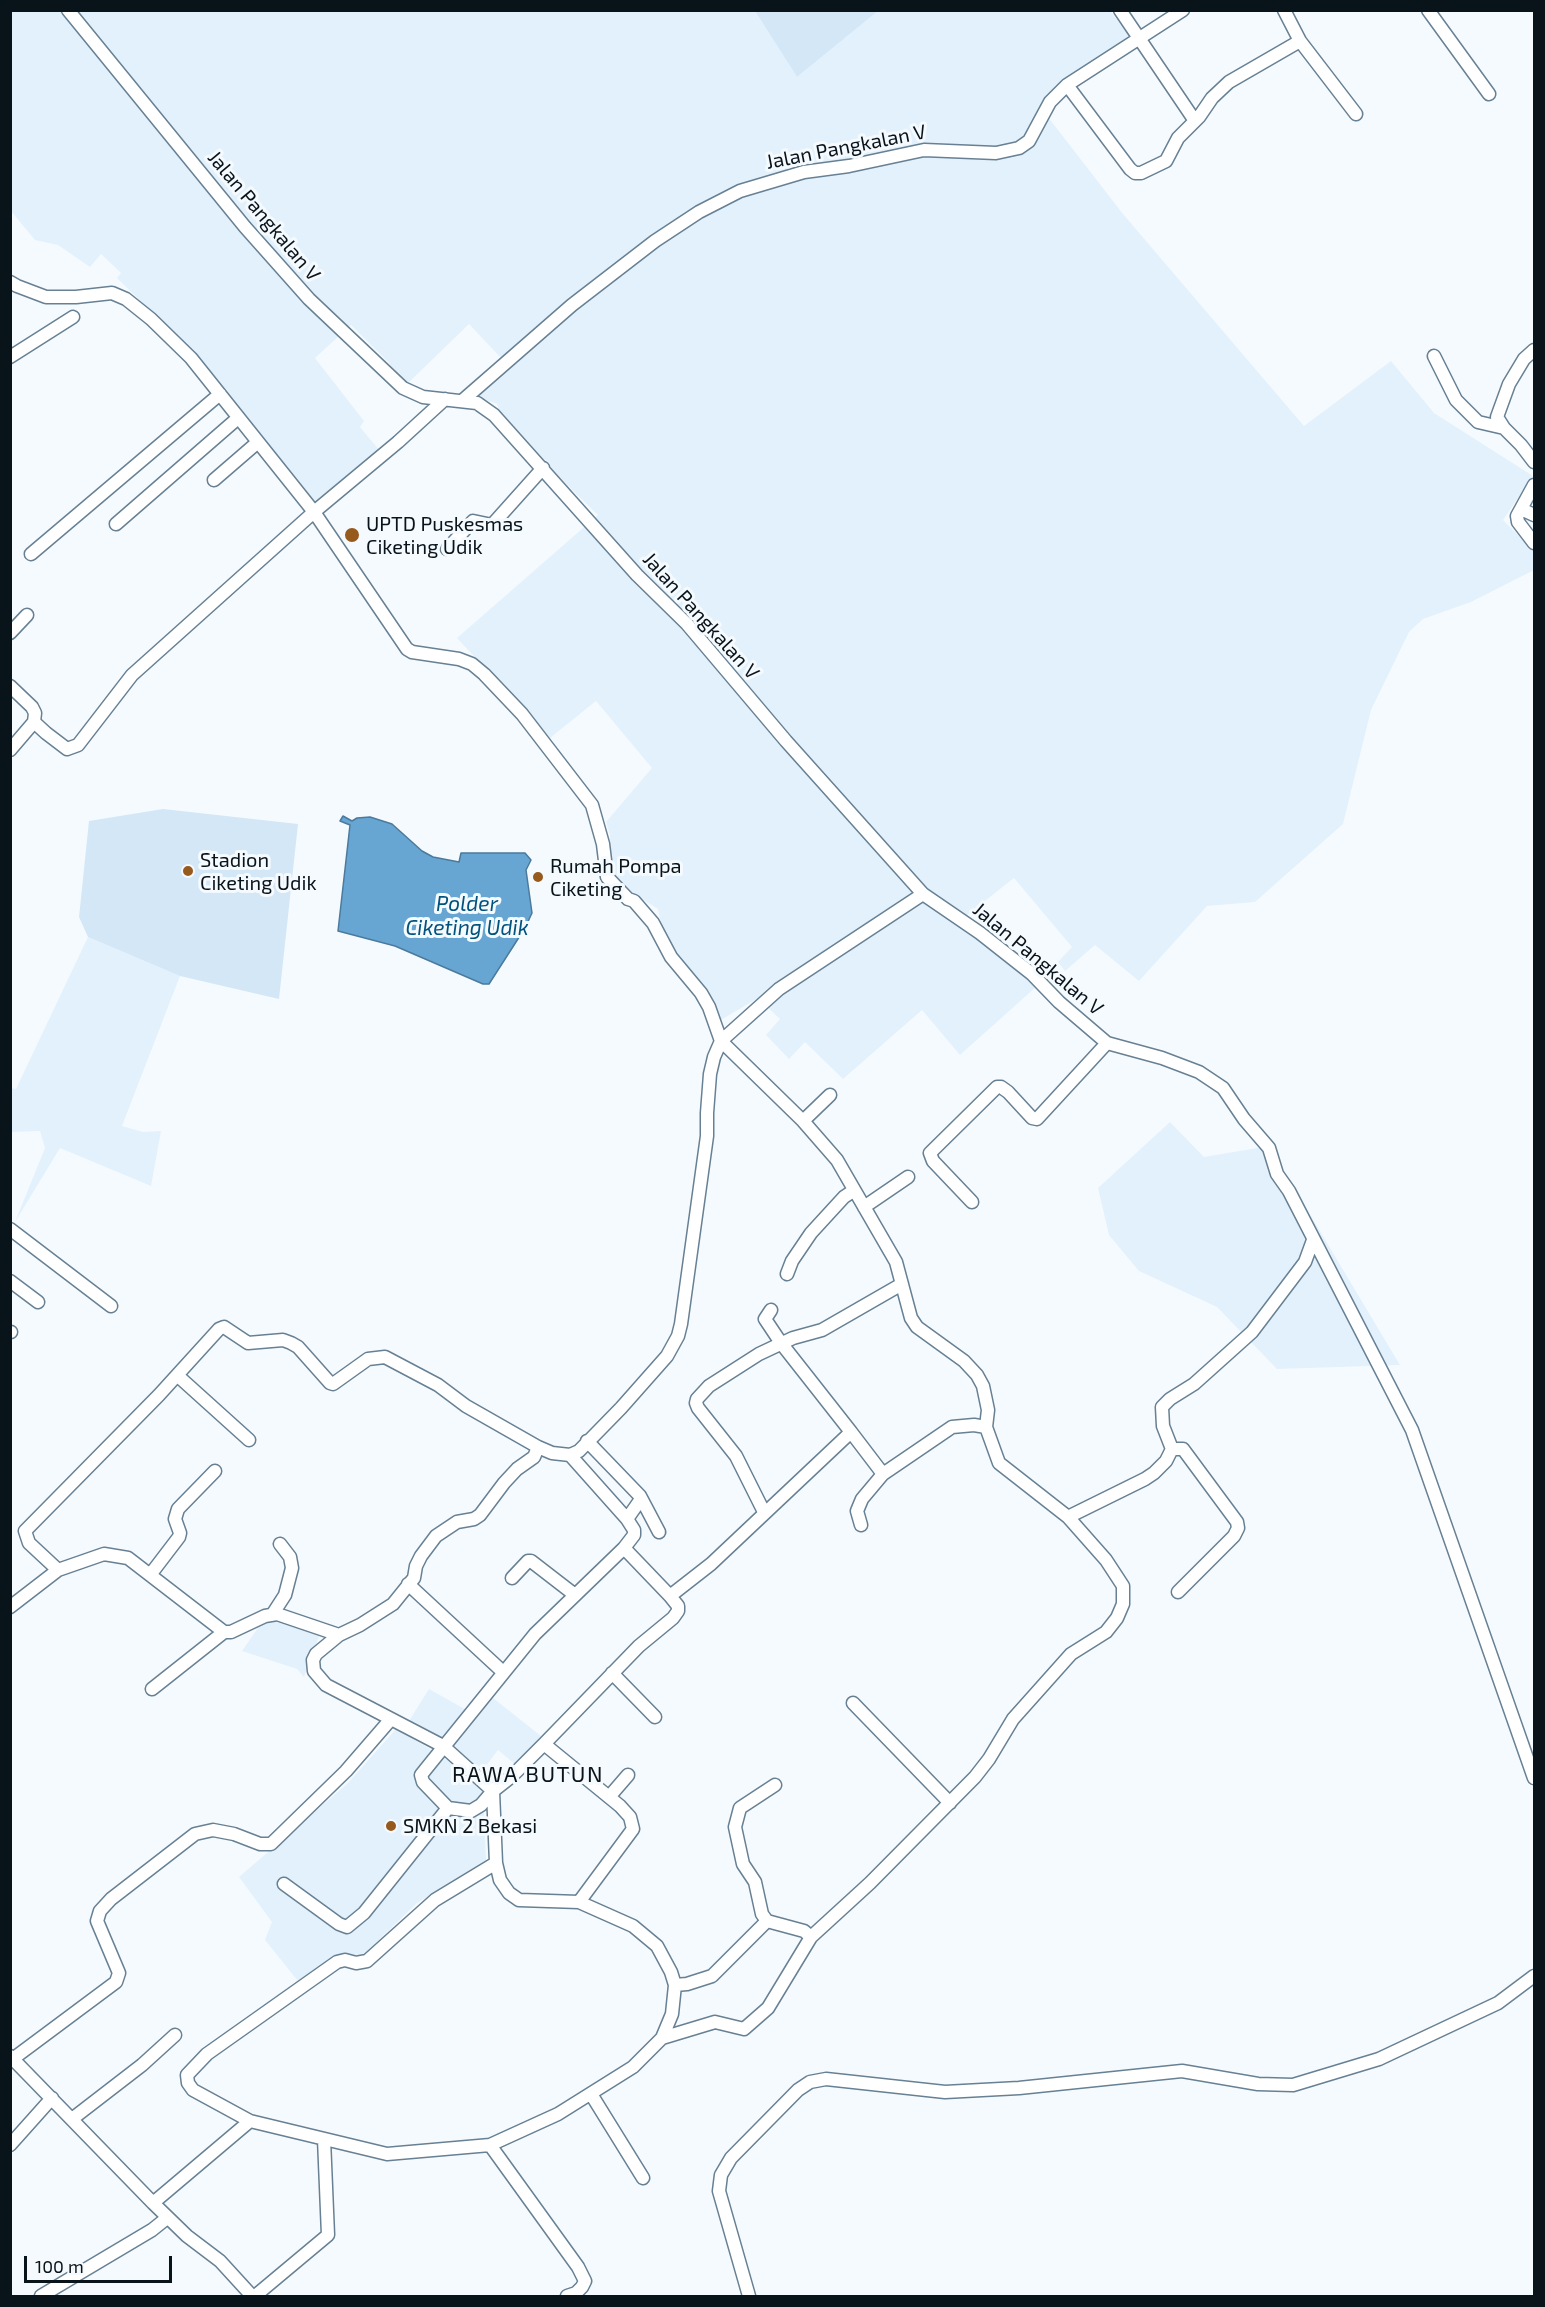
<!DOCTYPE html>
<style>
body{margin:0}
#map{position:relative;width:1545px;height:2307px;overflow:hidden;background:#f5fafe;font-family:"Exo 2",sans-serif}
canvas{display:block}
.frame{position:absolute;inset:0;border:12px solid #09131a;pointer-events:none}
.scale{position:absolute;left:24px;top:2256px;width:148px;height:27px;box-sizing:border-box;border:3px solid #09131a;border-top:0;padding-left:8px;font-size:18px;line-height:21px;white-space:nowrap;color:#09131a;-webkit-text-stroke:4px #f5fafe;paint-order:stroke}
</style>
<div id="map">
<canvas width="1545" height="2307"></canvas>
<div class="frame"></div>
<div class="scale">100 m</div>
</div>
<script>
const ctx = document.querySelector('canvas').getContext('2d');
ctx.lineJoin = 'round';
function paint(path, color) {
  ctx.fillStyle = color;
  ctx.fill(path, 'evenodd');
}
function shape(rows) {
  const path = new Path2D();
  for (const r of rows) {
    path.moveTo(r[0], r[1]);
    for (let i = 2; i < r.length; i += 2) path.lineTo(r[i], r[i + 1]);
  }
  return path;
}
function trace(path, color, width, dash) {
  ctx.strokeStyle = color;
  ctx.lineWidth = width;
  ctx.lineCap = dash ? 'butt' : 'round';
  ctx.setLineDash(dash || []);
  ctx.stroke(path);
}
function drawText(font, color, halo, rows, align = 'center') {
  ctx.font = font + ' "Exo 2",sans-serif';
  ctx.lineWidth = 6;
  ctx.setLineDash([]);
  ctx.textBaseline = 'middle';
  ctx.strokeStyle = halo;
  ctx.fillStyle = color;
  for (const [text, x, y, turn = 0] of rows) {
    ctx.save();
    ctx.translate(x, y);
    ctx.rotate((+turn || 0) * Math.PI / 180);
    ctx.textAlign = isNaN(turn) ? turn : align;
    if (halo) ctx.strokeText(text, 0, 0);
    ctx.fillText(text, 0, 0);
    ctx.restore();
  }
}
paint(shape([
 [11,11,755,11,797,77,878,11,1110,11,1130,36,1058,84,1041,108,1123,214,1304,426,1391,361,1434,413,1533,476,1503,520,1534,551,1534,570,1471,602,1423,619,1409,632,1371,710,1343,824,1255,902,1207,906,1139,981,1095,945,1065,971,1058,962,1072,947,1014,878,957,923,973,931,1036,987,960,1055,922,1010,843,1079,805,1042,789,1059,766,1035,780,1019,758,998,716,1023,667,950,658,909,629,891,611,871,610,835,606,822,652,768,596,701,550,738,457,638,598,515,505,425,497,404,461,391,501,358,469,324,403,388,389,363,351,325,315,358,364,421,360,427,380,451,317,504,188,347,117,278,121,273,101,254,90,267,58,245,35,240,11,211],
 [88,937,180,976,122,1126,143,1132,161,1131,151,1186,60,1148,15,1222,45,1148,40,1131,11,1132,10,1088,16,1089],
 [1170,1122,1204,1157,1269,1146,1400,1365,1277,1369,1217,1307,1139,1271,1109,1235,1098,1188],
 [266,1616,321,1631,304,1677,297,1669,242,1651],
 [429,1689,470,1712,488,1694,541,1736,516,1765,498,1750,483,1770,448,1744,409,1721],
 [396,1729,445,1758,483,1791,486,1861,417,1903,361,1957,342,1954,298,1981,265,1940,272,1922,239,1877,347,1784]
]), '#e3f1fc');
paint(shape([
 [755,11,878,11,797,77],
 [163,809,298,824,279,999,180,976,88,937,79,917,89,821]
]), '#d3e7f7');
const water = shape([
 [343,816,352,821,357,818,370,817,392,824,422,851,433,857,459,862,461,853,525,853,531,860,526,870,532,913,525,928,489,984,483,984,395,946,338,931,350,825,340,821,343,816]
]);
paint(water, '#67a6d3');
trace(water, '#4b7a9c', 1.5);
const minor = shape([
 [68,10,245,227,309,299,403,388,423,397,477,403,494,415,637,575,687,624,786,741,923,894,980,933,1032,974,1059,1002,1107,1043,1162,1058,1199,1072,1223,1088,1244,1119,1269,1148,1277,1174,1289,1191,1412,1430,1534,1778],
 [1120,10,1195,121],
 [1284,10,1300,41,1356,114],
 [1428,10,1489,94],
 [1067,85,1130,169,1135,173,1141,173,1166,161,1178,138,1199,117,1212,98,1229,82,1300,41],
 [10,282,17,286,46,297,76,297,112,293,126,299,151,319,191,358,314,512,407,649,412,652,459,659,472,664,484,674,522,714,592,805,603,844,607,877,628,899,634,901,653,923,671,957,701,993,709,1007,721,1041,803,1121,837,1160,896,1262,911,1318,917,1327,964,1361,977,1375,983,1386,988,1410,986,1427,999,1463,1068,1517,1106,1560,1123,1586,1123,1604,1117,1618,1106,1632,1071,1654,1013,1719,989,1759,975,1777,870,1883,811,1937,768,2008,744,2029,715,2022,662,2038],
 [1534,350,1524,359,1509,384,1497,417,1504,428,1521,445,1534,462],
 [1434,356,1456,400,1478,422,1504,428],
 [10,357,73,317],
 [462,401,572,305,655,241,699,212,740,191,804,172,849,166,924,150,996,153,1019,148,1029,141,1050,102,1067,85,1183,10],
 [214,480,258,442],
 [1534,485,1517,516,1518,522,1534,543],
 [1521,509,1534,515],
 [116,524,238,418],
 [447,549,473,521,492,525,543,468],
 [31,554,220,394],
 [10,633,27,615],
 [10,686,32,707,35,713,34,722,46,733,67,749,78,745,132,675,314,512,398,442,445,399],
 [10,750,34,722],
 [803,1121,830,1095],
 [972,1202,933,1161,930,1153,997,1087,1001,1087,1008,1092,1032,1118,1037,1119,1107,1043],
 [864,1207,908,1177],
 [10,1229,111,1306],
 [787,1274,792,1261,811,1233,844,1197,853,1191],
 [10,1281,38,1302],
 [10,1332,11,1332],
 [178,1376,249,1440],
 [851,1432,883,1474],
 [587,1441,640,1496,659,1532],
 [1172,1449,1183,1449,1237,1522,1238,1528,1234,1536,1178,1592],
 [570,1455,627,1519,634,1530,634,1535,624,1548,670,1596,678,1606,678,1611,673,1618,639,1646,544,1744,512,1776,493,1791,481,1805,471,1811,448,1808,423,1782,421,1775,425,1770,535,1634,624,1548],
 [764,1512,736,1456,698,1408,696,1403,697,1399,709,1386,759,1354,793,1338,822,1330,902,1284],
 [1068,1517,1145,1479,1154,1473,1166,1461,1172,1449,1163,1426,1162,1407,1170,1399,1194,1384,1252,1332,1305,1262,1313,1240],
 [627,1519,641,1499],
 [861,1525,857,1511,862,1499,883,1474,952,1427,974,1425,986,1427],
 [58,1570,29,1543,25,1531,159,1395,219,1329,224,1327,248,1343,283,1340,291,1343,298,1347,330,1383,333,1384,368,1359,385,1357,438,1385,466,1406,538,1447],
 [150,1575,179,1537,180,1533,175,1519,178,1509,215,1471],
 [512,1578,528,1561,531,1561,575,1595],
 [408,1584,503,1672],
 [670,1596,711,1564,851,1432,781,1343,765,1319,771,1310],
 [10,1607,58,1570,104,1554,128,1558,224,1632,231,1632,265,1616,277,1614,339,1635],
 [272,1615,285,1595,292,1568,290,1557,280,1544],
 [612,1673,655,1717],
 [152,1689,224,1632],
 [853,1703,950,1803],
 [544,1744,620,1806,630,1817,633,1829,579,1902],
 [609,1797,628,1775],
 [496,1863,435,1900,367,1961,356,1963,345,1960,337,1962,207,2054,187,2075,188,2083,193,2090,250,2121,387,2154,490,2145,558,2114,633,2067,662,2038,672,2014,675,1985,671,1972,657,1946,633,1926,579,1902,519,1900,509,1893,500,1880,496,1863,493,1791,443,1746,326,1685,314,1671,313,1660,316,1654,339,1635,360,1625,393,1604,414,1578,416,1566,421,1556,436,1536,457,1522,474,1519,480,1515,504,1483,517,1469,534,1457,538,1447,552,1453,570,1455,579,1451,621,1408,667,1356,678,1336,681,1324,707,1136,707,1113,710,1074,714,1057,721,1041,779,989,923,894],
 [284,1884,339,1924,347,1927,364,1913,448,1808],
 [767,1921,762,1914,755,1882,743,1864,735,1827,740,1808,775,1785],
 [675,1985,687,1984,712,1976,767,1921,804,1931,811,1937],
 [10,2056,153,2203,187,2236,220,2261,252,2296],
 [14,2058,116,1982,119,1973,97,1921,100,1911,111,1899,195,1834,213,1830,234,1834,260,1844,271,1844,346,1771,391,1719],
 [591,2094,643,2178],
 [72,2119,142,2065,175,2035],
 [10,2145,52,2098],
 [490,2145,578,2267,585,2281,582,2287,576,2293,567,2296],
 [153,2203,250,2121],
 [41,2296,152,2230,167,2218],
 [255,2296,328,2235,324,2139],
 [749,2296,719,2191,721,2175,731,2158,798,2090,810,2082,826,2079,945,2092,1019,2088,1182,2071,1258,2084,1293,2085,1379,2059,1498,2003,1534,1976]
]);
trace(minor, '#678093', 15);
trace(minor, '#fff', 12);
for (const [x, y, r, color] of [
 [352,535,8,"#965a1d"],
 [188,871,6,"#965a1d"],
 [538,877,6,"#965a1d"],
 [391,1826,6,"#965a1d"]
]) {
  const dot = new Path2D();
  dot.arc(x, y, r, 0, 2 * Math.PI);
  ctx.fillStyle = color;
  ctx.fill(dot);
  trace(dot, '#f5fafe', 2);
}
drawText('20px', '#09131a', '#f5fafe', [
 ["Jalan Pangkalan V",846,147,-11],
 ["Jalan Pangkalan V",264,216,50],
 ["Jalan Pangkalan V",701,616,48],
 ["Jalan Pangkalan V",1038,959,40]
]);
drawText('20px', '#09131a', '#f5fafe', [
 ["UPTD Puskesmas",366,524],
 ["Ciketing Udik",366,547],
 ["Stadion",200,860],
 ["Ciketing Udik",200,883],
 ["Rumah Pompa",550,866],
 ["Ciketing",550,889],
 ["SMKN 2 Bekasi",403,1826]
], 'left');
drawText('italic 21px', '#01537e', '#f5fafe', [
 ["Polder",467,904],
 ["Ciketing Udik",467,928]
]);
ctx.letterSpacing = '1.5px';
drawText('22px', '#09131a', '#f5fafe', [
 ["RAWA BUTUN",528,1775]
]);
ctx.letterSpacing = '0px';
</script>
